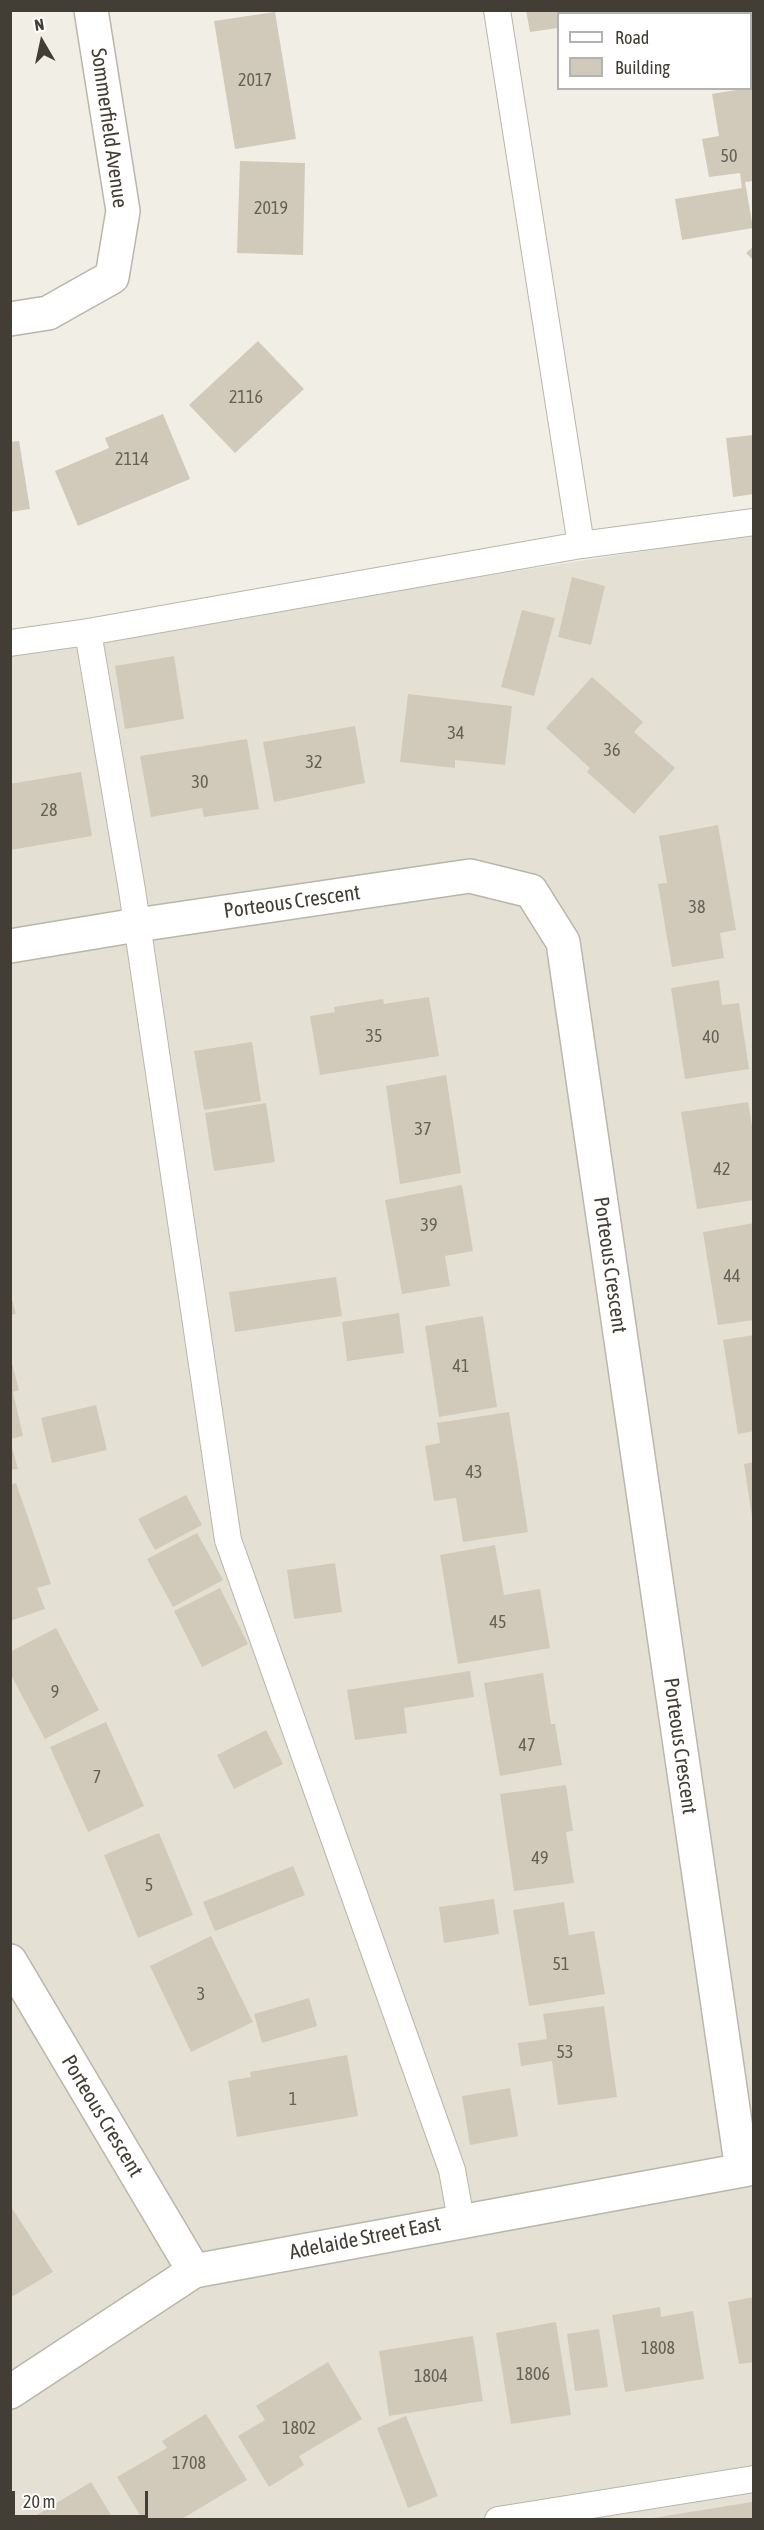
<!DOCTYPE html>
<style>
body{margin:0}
#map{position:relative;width:764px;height:2530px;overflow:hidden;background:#f0eee5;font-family:"Asap Condensed",sans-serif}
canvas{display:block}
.frame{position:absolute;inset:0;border:12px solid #423e35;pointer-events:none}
.legend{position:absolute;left:557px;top:12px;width:195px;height:78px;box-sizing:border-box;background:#fff;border:2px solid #b3b2ae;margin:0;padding:8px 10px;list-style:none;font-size:18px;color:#423e35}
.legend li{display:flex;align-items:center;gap:12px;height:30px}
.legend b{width:30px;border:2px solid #b3b2ae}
.north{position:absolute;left:12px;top:12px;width:60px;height:60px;-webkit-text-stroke:4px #fff;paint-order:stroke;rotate:351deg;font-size:16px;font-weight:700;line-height:24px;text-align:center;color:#423e35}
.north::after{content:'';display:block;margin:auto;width:21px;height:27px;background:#423e35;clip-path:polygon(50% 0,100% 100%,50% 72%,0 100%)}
.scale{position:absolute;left:12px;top:2491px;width:136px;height:27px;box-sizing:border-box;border:3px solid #423e35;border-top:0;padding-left:8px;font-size:18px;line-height:21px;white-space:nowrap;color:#423e35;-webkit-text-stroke:4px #fff;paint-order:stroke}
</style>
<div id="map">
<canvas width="764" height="2530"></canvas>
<div class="frame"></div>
<ul class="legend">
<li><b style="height:8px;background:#fff"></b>Road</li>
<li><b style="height:16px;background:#d1cabb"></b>Building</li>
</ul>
<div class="north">N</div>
<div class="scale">20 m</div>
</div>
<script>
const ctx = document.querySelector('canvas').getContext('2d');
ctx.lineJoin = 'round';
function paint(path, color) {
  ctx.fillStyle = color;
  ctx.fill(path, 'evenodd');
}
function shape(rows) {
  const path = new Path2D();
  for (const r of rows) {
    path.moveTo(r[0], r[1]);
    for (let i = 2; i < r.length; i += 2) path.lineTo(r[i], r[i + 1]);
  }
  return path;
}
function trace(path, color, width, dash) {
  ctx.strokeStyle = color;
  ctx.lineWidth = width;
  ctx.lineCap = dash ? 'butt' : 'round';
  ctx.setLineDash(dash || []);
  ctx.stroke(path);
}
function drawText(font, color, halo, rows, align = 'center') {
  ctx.font = font + ' "Asap Condensed",sans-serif';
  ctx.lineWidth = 6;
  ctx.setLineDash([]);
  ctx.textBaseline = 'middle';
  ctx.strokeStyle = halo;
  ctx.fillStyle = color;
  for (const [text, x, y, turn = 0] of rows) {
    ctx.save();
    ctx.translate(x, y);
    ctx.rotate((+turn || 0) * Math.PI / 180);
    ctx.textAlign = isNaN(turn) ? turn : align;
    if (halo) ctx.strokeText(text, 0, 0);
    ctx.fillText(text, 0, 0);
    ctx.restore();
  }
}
paint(shape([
 [753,534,753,2519,11,2520,11,650]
]), '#e4e0d3');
paint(shape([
 [526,10,577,10,578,14,558,14,558,28,530,32],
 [673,10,754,10,754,46,750,46,750,14,674,14],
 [275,12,296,139,235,149,214,21],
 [754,87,754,181,745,182,753,228,682,240,675,199,742,188,740,173,709,177,702,139,719,136,712,94],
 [240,161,305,163,303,255,237,253],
 [754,246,754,261,746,253],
 [258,341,304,389,235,453,189,405],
 [163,414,190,479,78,526,55,471,109,448,105,438],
 [754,435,754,494,733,497,726,438],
 [19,441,30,509,10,512,10,442],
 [572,577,605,586,591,645,558,637],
 [522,610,555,618,534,696,501,687],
 [174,656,184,719,125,729,115,666],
 [592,677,643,722,634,732,675,768,634,814,587,772,590,768,546,728],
 [408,694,512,706,505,765,455,760,455,768,400,762],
 [355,726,365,783,274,802,263,742],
 [247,739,259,809,204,817,202,808,151,817,140,756],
 [81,772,92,836,10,850,10,784],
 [718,825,736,930,720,933,724,958,672,967,658,884,667,883,659,836],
 [719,980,722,1005,739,1003,749,1069,685,1079,671,988],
 [429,997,439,1056,320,1075,310,1016,335,1012,334,1007,383,999,384,1004],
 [252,1042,261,1101,204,1110,194,1051],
 [446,1075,461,1173,400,1184,386,1086],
 [748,1102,754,1138,754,1200,697,1209,681,1112],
 [266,1103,275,1162,214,1171,205,1113],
 [462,1185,473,1251,445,1256,450,1286,402,1294,385,1200],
 [754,1223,754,1320,718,1325,703,1232],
 [336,1277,342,1316,235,1332,229,1292],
 [10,1292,16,1314,10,1315],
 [399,1313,404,1353,347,1361,342,1322],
 [483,1316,497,1407,439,1417,425,1326],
 [754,1335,754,1431,738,1434,723,1340],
 [10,1356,19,1390,13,1392,23,1436,10,1439],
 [96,1405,107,1450,52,1463,41,1418],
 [509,1412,528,1532,463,1542,456,1498,434,1501,425,1446,440,1443,437,1423],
 [10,1441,18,1469,10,1470],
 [754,1462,754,1516,752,1517,744,1464],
 [16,1483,51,1584,37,1588,45,1609,10,1621,10,1485],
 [186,1495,202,1525,155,1550,138,1519],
 [197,1533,223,1580,173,1607,147,1559],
 [495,1545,504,1595,540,1589,550,1648,458,1664,440,1555],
 [335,1563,342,1612,294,1619,287,1570],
 [220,1588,248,1644,202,1667,174,1611],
 [56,1628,99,1710,45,1739,10,1673,10,1652],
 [470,1671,474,1697,404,1708,407,1733,355,1740,347,1690],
 [543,1673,551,1724,555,1724,562,1765,500,1776,484,1683],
 [106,1722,144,1806,88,1832,50,1747],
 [266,1730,283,1764,234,1789,217,1755],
 [566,1785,573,1831,566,1832,574,1883,514,1891,500,1794],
 [159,1833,193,1915,138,1938,104,1855],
 [293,1866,305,1895,215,1931,203,1902],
 [494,1899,499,1934,444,1943,439,1907],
 [564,1902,569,1935,594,1931,605,1994,529,2006,513,1910],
 [211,1936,253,2022,191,2052,150,1966],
 [309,1998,317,2026,262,2043,254,2014],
 [604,2006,617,2097,558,2105,552,2061,521,2066,518,2043,547,2039,543,2014],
 [347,2055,358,2116,237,2137,228,2081,251,2077,250,2072],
 [510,2088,518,2136,470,2145,462,2096],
 [10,2205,53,2272,10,2298],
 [754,2297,754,2362,739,2364,728,2302],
 [660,2307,661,2317,693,2311,704,2379,625,2392,612,2315],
 [556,2322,571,2415,511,2424,496,2333],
 [599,2329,608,2387,575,2391,567,2334],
 [473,2336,483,2401,389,2416,379,2351],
 [328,2362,362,2419,299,2456,304,2465,269,2487,238,2436,265,2420,256,2406],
 [206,2414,247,2480,180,2520,143,2520,117,2477,167,2448,162,2441],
 [406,2416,438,2496,408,2508,377,2428],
 [91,2482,114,2520,40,2520,37,2515],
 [752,2502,754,2520,653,2520,653,2518]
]), '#d1cabb');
const lane = shape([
 [497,10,581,545],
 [88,632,132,890,228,1540,452,2170,461,2220],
 [10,643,88,632,581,545,754,522],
 [498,2520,754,2479]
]);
const street = shape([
 [10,319,48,313,112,277,123,211,91,10],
 [10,946,137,925,470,876,531,891,563,942,742,2170],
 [10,1961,194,2271],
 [10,2392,194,2271,754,2168]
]);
trace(lane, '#bbb6a9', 28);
trace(street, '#bbb6a9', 36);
trace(lane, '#fff', 26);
trace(street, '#fff', 33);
drawText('18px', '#666156', null, [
 ["2017",255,80],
 ["50",729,156],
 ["2019",271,208],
 ["2116",246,397],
 ["2114",132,459],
 ["34",456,733],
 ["36",612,750],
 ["32",314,762],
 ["30",200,782],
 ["28",49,810],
 ["38",697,907],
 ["35",374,1036],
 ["40",711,1037],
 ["37",423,1129],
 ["42",722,1169],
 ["39",429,1225],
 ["44",732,1276],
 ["41",461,1366],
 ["43",474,1472],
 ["45",498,1622],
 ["9",55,1692],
 ["47",527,1745],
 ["7",97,1777],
 ["49",540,1858],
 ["5",149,1885],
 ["51",561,1964],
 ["3",201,1994],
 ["53",565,2052],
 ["1",293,2099],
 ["1808",658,2348],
 ["1806",533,2374],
 ["1804",431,2376],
 ["1802",299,2428],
 ["1708",189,2463]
]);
drawText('21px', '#423e35', '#fff', [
 ["Sommerfield Avenue",109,128,82],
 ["Porteous Crescent",292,902,-8],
 ["Porteous Crescent",610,1265,82],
 ["Porteous Crescent",680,1746,82],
 ["Porteous Crescent",102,2116,59],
 ["Adelaide Street East",365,2238,-11]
]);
</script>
